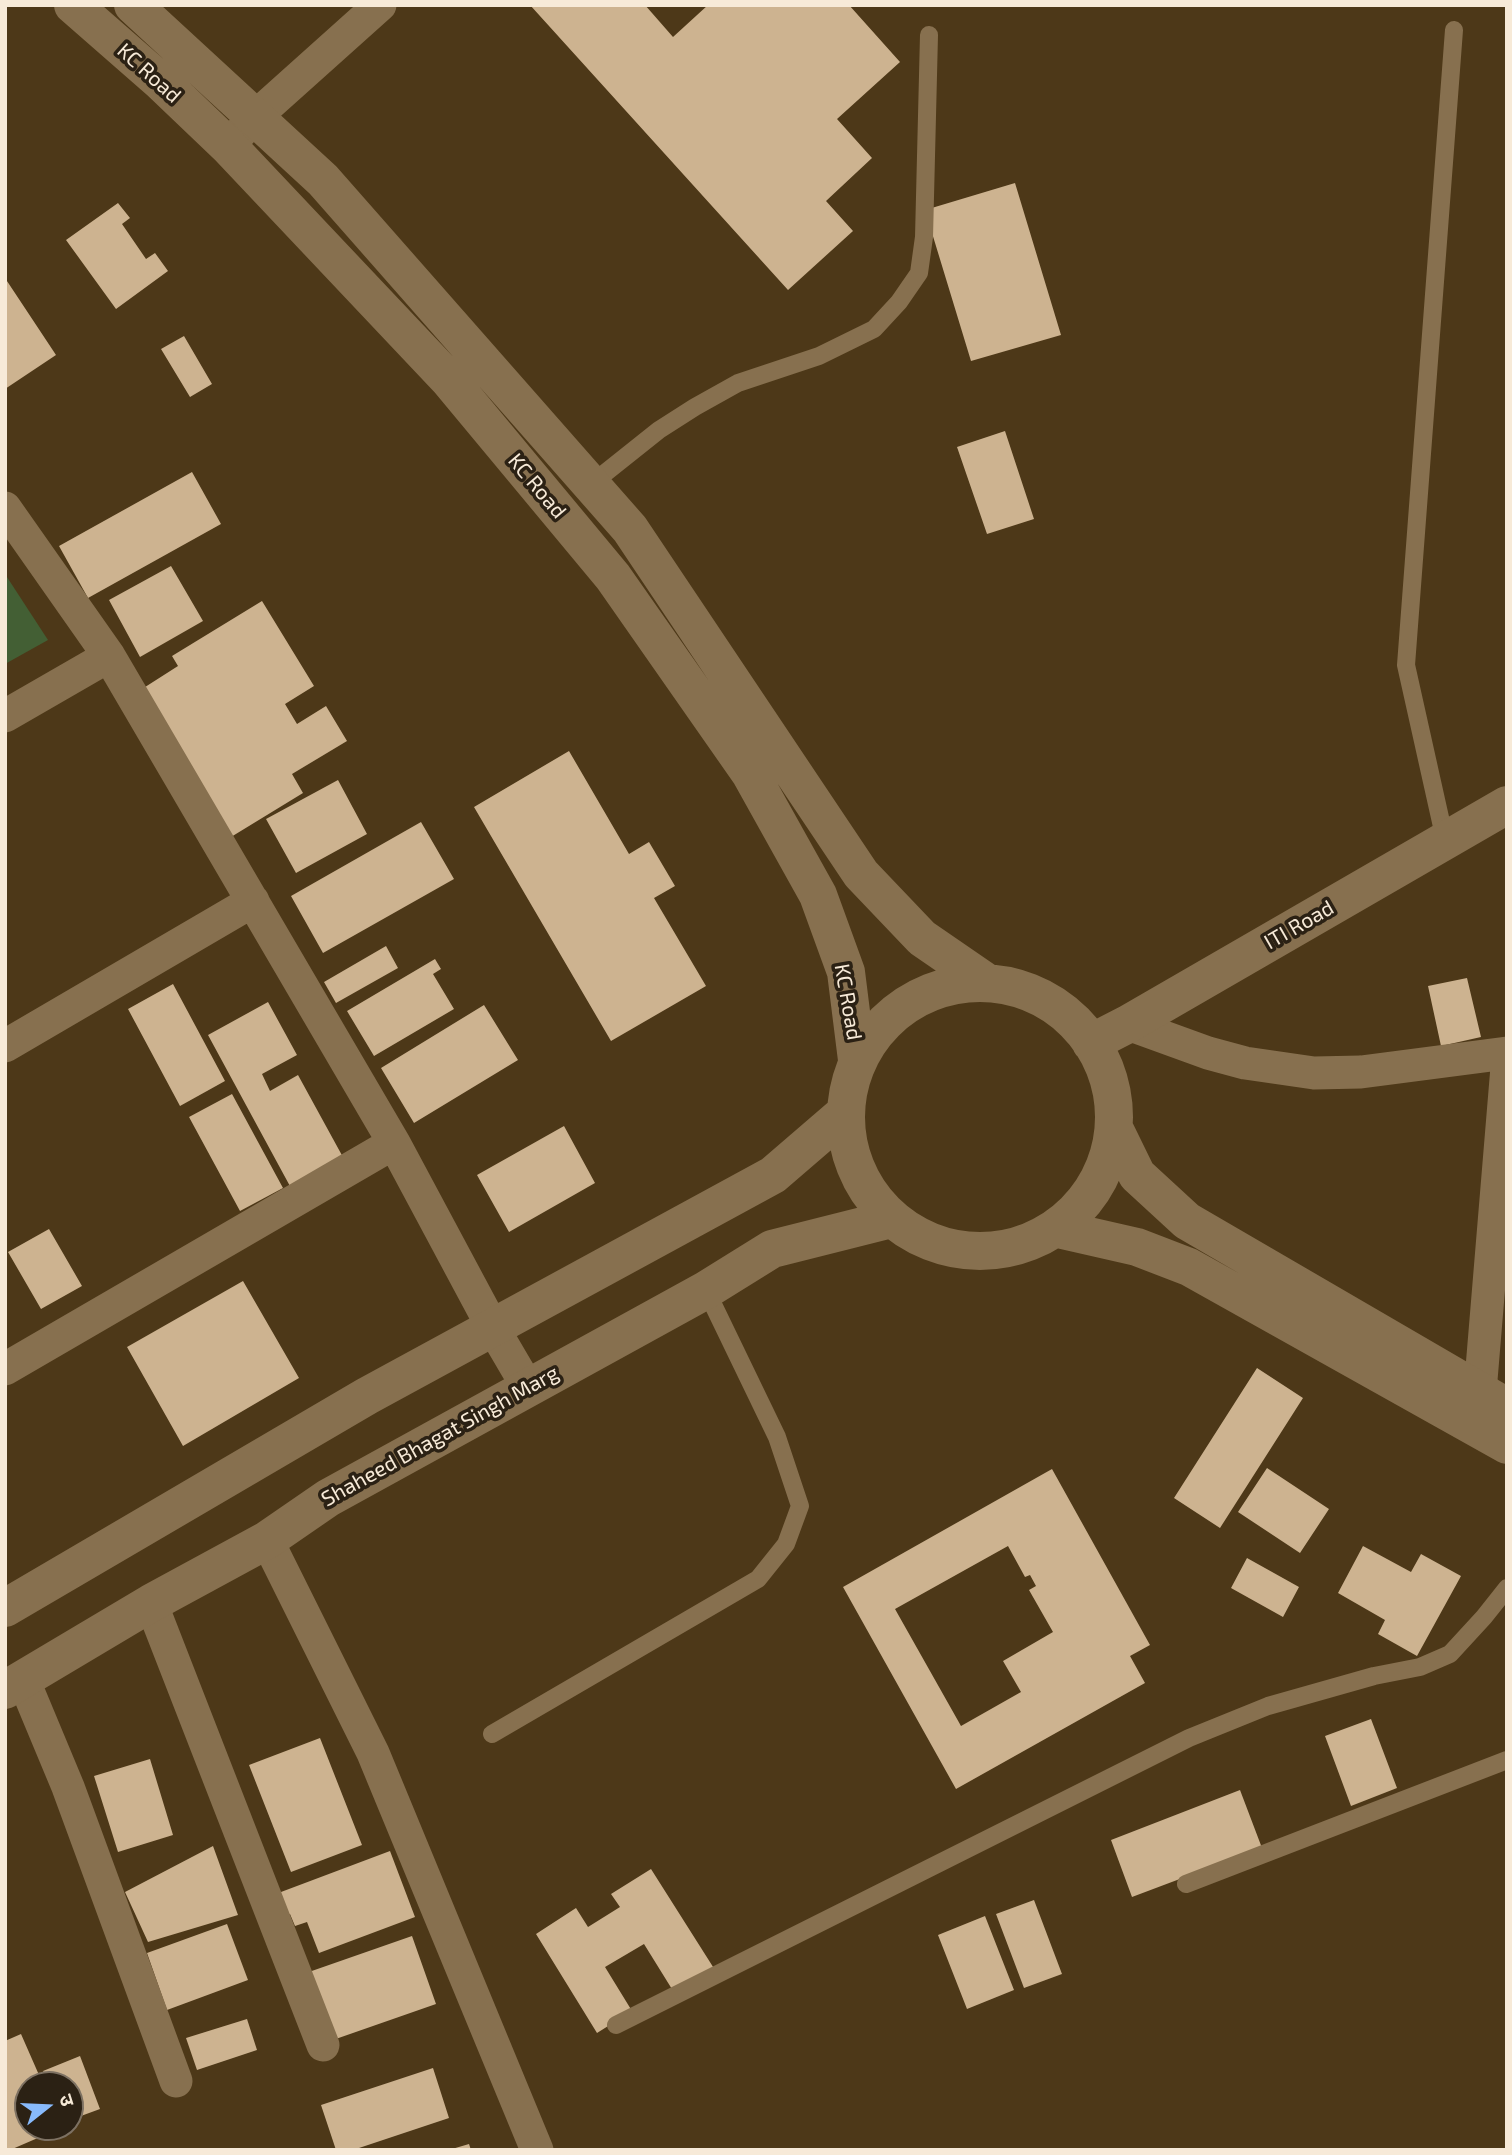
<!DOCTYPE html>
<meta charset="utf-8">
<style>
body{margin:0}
#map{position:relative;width:1512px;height:2155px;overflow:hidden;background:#4d3818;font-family:"Exo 2","Noto Sans Devanagari",sans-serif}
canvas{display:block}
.frame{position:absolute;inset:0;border:7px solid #f7ead8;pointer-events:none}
.north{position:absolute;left:14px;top:2071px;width:70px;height:70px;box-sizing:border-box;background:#2b2114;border:2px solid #7d7162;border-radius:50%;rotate:72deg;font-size:19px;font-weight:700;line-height:28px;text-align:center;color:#f7ead8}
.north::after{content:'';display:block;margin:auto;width:24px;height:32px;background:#88bafc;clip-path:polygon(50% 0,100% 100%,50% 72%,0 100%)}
</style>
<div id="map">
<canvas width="1512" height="2155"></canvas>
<div class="frame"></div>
<div class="north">उ</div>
</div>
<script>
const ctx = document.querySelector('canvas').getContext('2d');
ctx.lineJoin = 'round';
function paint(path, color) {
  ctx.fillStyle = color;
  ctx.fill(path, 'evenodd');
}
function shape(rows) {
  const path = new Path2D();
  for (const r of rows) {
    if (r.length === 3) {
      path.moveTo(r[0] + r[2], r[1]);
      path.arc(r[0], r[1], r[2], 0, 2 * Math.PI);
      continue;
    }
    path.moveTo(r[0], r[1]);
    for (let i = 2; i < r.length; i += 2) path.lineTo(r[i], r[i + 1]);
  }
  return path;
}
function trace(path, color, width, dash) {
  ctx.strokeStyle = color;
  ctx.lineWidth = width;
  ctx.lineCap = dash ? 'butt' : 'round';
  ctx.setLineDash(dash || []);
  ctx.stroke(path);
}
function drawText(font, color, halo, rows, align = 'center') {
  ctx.font = font + ' "Exo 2",sans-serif';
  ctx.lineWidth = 7;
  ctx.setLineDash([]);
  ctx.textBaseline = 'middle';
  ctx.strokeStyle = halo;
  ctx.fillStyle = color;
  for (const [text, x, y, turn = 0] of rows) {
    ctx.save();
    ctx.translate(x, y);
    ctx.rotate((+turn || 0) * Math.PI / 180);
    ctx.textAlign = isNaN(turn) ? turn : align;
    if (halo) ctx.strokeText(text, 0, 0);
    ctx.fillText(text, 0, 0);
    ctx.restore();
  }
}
paint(shape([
 [5,574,48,640,5,664]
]), '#435f34');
paint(shape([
 [530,5,645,5,673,37,708,5,849,5,900,62,837,119,872,158,826,201,853,231,788,290],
 [1015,183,1061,335,971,361,925,210],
 [118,203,130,218,122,224,146,259,155,253,168,271,116,309,66,240],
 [5,278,56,355,5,389],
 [184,336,212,384,190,397,161,349],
 [1005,431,1034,519,987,534,957,447],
 [192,472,221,524,88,598,59,546],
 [171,566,203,621,140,657,109,600],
 [262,601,314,686,285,704,297,724,326,706,347,741,292,774,303,793,231,837,142,689,178,666,172,656],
 [569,751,629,854,649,842,675,886,654,898,706,986,611,1041,474,807],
 [338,780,367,834,296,873,266,819],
 [421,822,454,879,323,953,291,896],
 [386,946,398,968,336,1003,324,982],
 [435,959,441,969,433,974,454,1009,374,1056,347,1011],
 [1467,978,1481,1037,1441,1046,1428,986],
 [173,984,225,1081,180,1106,128,1009],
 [268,1002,297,1055,262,1074,270,1091,298,1075,344,1159,291,1188,208,1035],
 [484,1005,518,1060,414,1123,381,1068],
 [232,1094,283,1188,240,1211,189,1117],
 [564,1126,595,1183,509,1232,477,1175],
 [49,1229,82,1286,41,1309,8,1252],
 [243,1281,299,1378,183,1446,127,1347],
 [1257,1368,1303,1398,1220,1528,1174,1498],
 [1267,1468,1329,1509,1300,1553,1238,1512],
 [1052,1469,1150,1645,1130,1656,1145,1683,956,1789,843,1587],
 [1008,1546,1025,1577,1030,1575,1036,1586,1029,1590,1053,1632,1003,1661,1021,1692,961,1726,895,1609],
 [1363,1546,1411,1572,1421,1554,1461,1576,1417,1656,1378,1634,1385,1620,1338,1593],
 [1247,1558,1299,1587,1283,1617,1231,1588],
 [1371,1719,1397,1788,1351,1806,1325,1736],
 [320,1738,362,1845,291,1872,249,1765],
 [150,1759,173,1835,118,1852,94,1776],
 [1240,1790,1262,1848,1132,1897,1111,1840],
 [213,1846,238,1915,148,1942,125,1892],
 [390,1851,415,1917,319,1953,307,1922,295,1926,290,1914,282,1917,273,1895],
 [651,1869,715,1970,675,1994,644,1944,605,1967,632,2011,597,2033,536,1934,576,1908,588,1927,620,1907,611,1894],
 [1034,1900,1062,1974,1024,1988,996,1914],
 [985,1916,1014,1990,967,2009,938,1935],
 [227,1924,248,1980,167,2010,147,1953],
 [412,1936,436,2004,330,2041,306,1973],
 [247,2019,257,2050,197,2070,186,2038],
 [21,2034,39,2075,25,2081,28,2089,28,2127,44,2127,47,2134,10,2150,5,2150,5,2041],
 [80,2056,100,2109,70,2120,70,2085,49,2085,43,2071],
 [433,2068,449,2118,353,2150,336,2150,321,2105],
 [469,2144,471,2150,452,2150,452,2149]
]), '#cdb390');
trace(shape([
 [590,485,659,430,695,407,738,383,819,356,874,329,899,302,919,273,924,237,929,35],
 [1445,840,1406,665,1454,30],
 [492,1734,758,1579,786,1544,800,1506,777,1437,706,1290],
 [1186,1884,1507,1760],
 [616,2025,1189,1738,1268,1706,1374,1676,1420,1667,1450,1654,1484,1617,1507,1588]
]), '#87704f', 18);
trace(shape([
 [237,136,255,117,380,5],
 [5,508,109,656,394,1143,493,1328,527,1386],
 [5,716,109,656],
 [1128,1024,1208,1053,1245,1063,1314,1073,1361,1072,1507,1053],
 [5,1046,253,901],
 [5,1369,394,1143],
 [1480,1392,1507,1067],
 [267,1540,373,1753,537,2150],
 [151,1603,323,2045],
 [23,1679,68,1787,176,2081]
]), '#87704f', 33);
trace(shape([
 [73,5,161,82,228,146,450,381,613,577,750,773,818,895,846,972,857,1060],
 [133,5,323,180,630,529,861,874,922,938,986,982],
 [980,1117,134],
 [1091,1043,1128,1024,1507,805],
 [1115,1130,1137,1175,1187,1221,1507,1407],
 [1058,1229,1137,1247,1189,1267,1507,1445],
 [5,1608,367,1396,773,1175,845,1113],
 [5,1690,151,1603,267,1540,328,1498,706,1290,772,1249,891,1219]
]), '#87704f', 38);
drawText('21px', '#f7ead8', '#2b2114', [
 ["KC Road",149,73,42],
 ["KC Road",537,486,50],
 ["ITI Road",1299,925,-30],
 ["KC Road",848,1002,80],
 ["Shaheed Bhagat Singh Marg",440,1436,-29]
]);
</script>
